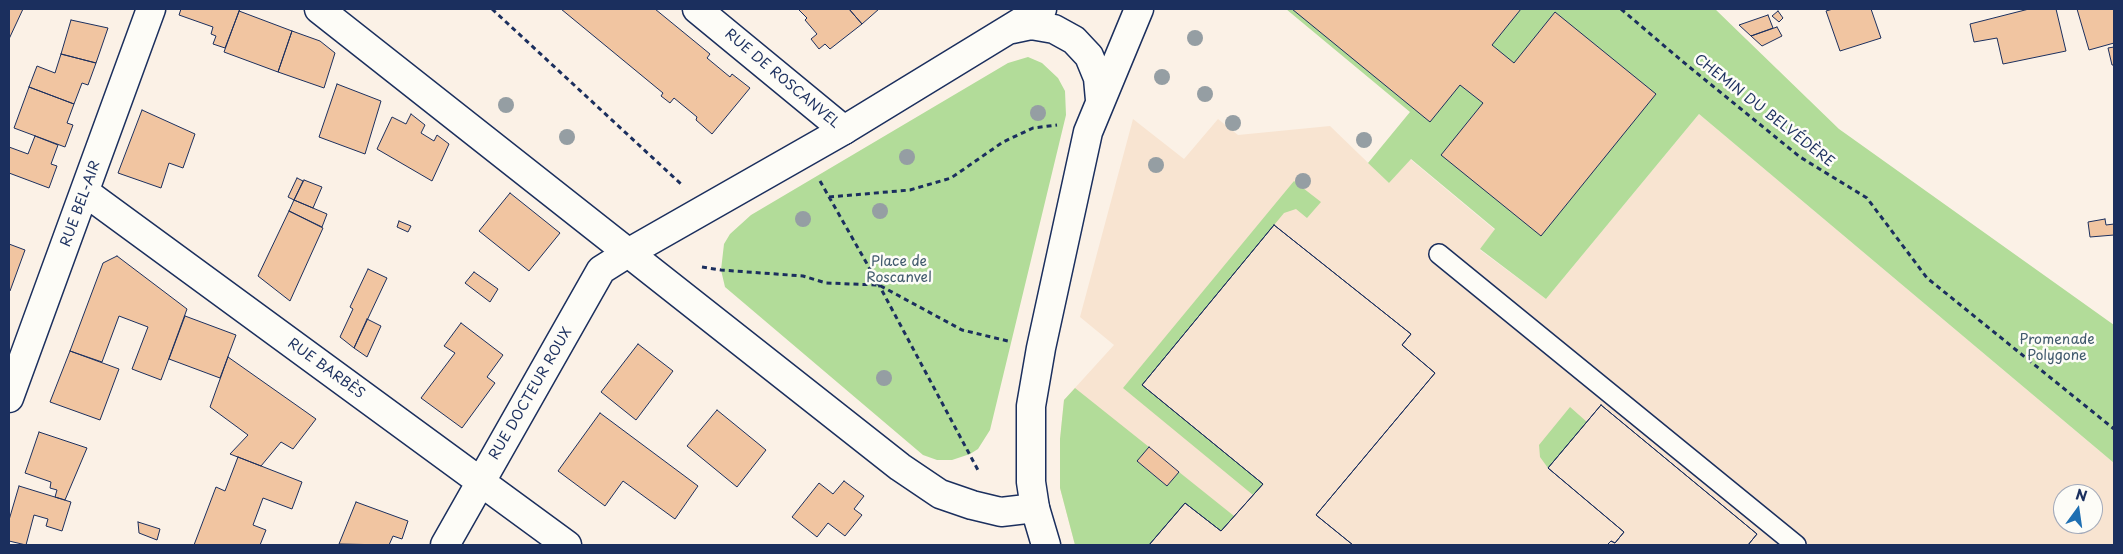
<!DOCTYPE html>
<meta charset="utf-8">
<style>
body{margin:0}
#map{position:relative;width:2123px;height:554px;overflow:hidden;background:#fbf1e6;font-family:"Playpen Sans",sans-serif}
canvas{display:block}
.frame{position:absolute;inset:0;border:10px solid #1b2f5e;pointer-events:none}
.north{position:absolute;left:2053px;top:484px;width:50px;height:50px;box-sizing:border-box;background:#fdfcf7;border:1px solid #a3aaba;border-radius:50%;rotate:14deg;font-size:14px;font-weight:700;line-height:20px;text-align:center;color:#1b2f5e}
.north::after{content:'';display:block;margin:auto;width:18px;height:22px;background:#1f6fb2;clip-path:polygon(50% 0,100% 100%,50% 72%,0 100%)}
</style>
<div id="map">
<canvas width="2123" height="554"></canvas>
<div class="frame"></div>
<div class="north">N</div>
</div>
<script>
const ctx = document.querySelector('canvas').getContext('2d');
ctx.lineJoin = 'round';
function paint(path, color) {
  ctx.fillStyle = color;
  ctx.fill(path, 'evenodd');
}
function shape(rows) {
  const path = new Path2D();
  for (const r of rows) {
    path.moveTo(r[0], r[1]);
    for (let i = 2; i < r.length; i += 2) path.lineTo(r[i], r[i + 1]);
  }
  return path;
}
function trace(path, color, width, dash) {
  ctx.strokeStyle = color;
  ctx.lineWidth = width;
  ctx.lineCap = dash ? 'butt' : 'round';
  ctx.setLineDash(dash || []);
  ctx.stroke(path);
}
function drawText(font, color, halo, rows, align = 'center') {
  ctx.font = font + ' "Playpen Sans",sans-serif';
  ctx.lineWidth = 5;
  ctx.setLineDash([]);
  ctx.textBaseline = 'middle';
  ctx.strokeStyle = halo;
  ctx.fillStyle = color;
  for (const [text, x, y, turn = 0] of rows) {
    ctx.save();
    ctx.translate(x, y);
    ctx.rotate((+turn || 0) * Math.PI / 180);
    ctx.textAlign = isNaN(turn) ? turn : align;
    if (halo) ctx.strokeText(text, 0, 0);
    ctx.fillText(text, 0, 0);
    ctx.restore();
  }
}
paint(shape([
 [1699,114,2114,463,2114,545,1075,545,1060,488,1060,439,1064,400,1114,345,1080,317,1133,119,1184,159,1218,119,1238,135,1330,126,1389,183,1410,159,1495,230,1480,250,1546,299],
 [2063,494,2093,494,2093,524,2063,524]
]), '#f8e4d1');
paint(shape([
 [1286,9,1715,9,1839,129,2114,325,2114,463,1699,114,1546,299,1480,249,1495,229,1411,159,1389,183,1368,163,1410,112],
 [1028,57,1042,63,1058,78,1065,91,1066,115,990,430,978,449,970,454,952,460,937,460,923,455,725,287,721,270,724,244,730,234,751,215,1008,63],
 [1294,181,1321,202,1307,218,1296,209,1284,213,1142,385,1263,484,1253,495,1123,388],
 [1075,388,1149,447,1137,461,1167,486,1179,472,1234,516,1221,531,1185,503,1149,545,1075,545,1060,488,1060,439,1064,400],
 [1570,407,1587,422,1548,468,1540,457,1539,445]
]), '#b2dc99');
const building = shape([
 [9,9,23,9,9,39,9,9],
 [181,9,240,9,225,48,213,44,216,36,211,34,213,27,179,15,181,9],
 [561,9,655,9,710,54,707,58,730,77,732,74,750,88,712,134,696,120,697,117,674,98,670,103,661,96,663,93,561,9],
 [801,9,849,9,862,24,830,49,825,44,819,49,811,39,817,34,805,20,807,18,799,10,801,9],
 [849,9,879,9,862,24,849,9],
 [1292,9,1521,9,1492,45,1514,63,1555,12,1656,94,1541,236,1441,155,1483,103,1460,85,1430,122,1292,9],
 [1833,9,1871,9,1881,38,1840,51,1826,11,1833,9],
 [2029,9,2056,9,2066,51,2003,64,1997,38,1974,42,1970,24,2029,9],
 [2077,9,2114,9,2114,43,2089,50,2077,9],
 [239,11,292,31,278,72,224,52,239,11],
 [1778,11,1783,18,1779,22,1772,16,1778,11],
 [1768,15,1773,28,1751,36,1739,25,1768,15],
 [71,20,108,28,96,63,61,54,71,20],
 [1777,27,1782,36,1762,46,1751,36,1777,27],
 [292,31,320,41,335,53,324,88,278,72,292,31],
 [2114,47,2114,65,2112,65,2108,48,2114,47],
 [61,54,96,63,88,85,82,83,74,104,29,87,37,66,55,73,61,54],
 [337,84,381,101,365,154,319,137,337,84],
 [29,87,74,104,67,123,73,125,65,147,14,128,29,87],
 [142,110,195,134,183,168,169,163,161,188,118,173,142,110],
 [411,114,425,125,421,133,434,141,437,135,449,144,432,181,377,149,392,117,406,124,411,114],
 [35,136,58,145,51,164,57,166,49,188,9,173,9,147,28,154,35,136],
 [297,178,303,181,294,200,288,197,297,178],
 [304,180,322,187,313,208,294,200,304,180],
 [510,193,560,233,529,271,479,231,510,193],
 [294,200,327,214,322,227,289,211,294,200],
 [289,211,323,228,290,301,258,276,289,211],
 [2105,219,2106,225,2114,224,2114,235,2090,237,2088,222,2105,219],
 [399,221,411,226,408,232,397,227,399,221],
 [1274,225,1411,334,1402,345,1435,373,1316,515,1353,545,1149,545,1185,503,1221,531,1263,484,1142,385,1274,225],
 [1274,225,1411,334,1402,345,1435,373,1316,515,1353,545,1149,545,1185,503,1221,531,1263,484,1142,385,1274,225],
 [9,244,25,250,10,291,9,291,9,244],
 [117,256,187,309,161,380,132,369,148,327,119,316,102,362,70,351,103,263,117,256],
 [368,269,387,278,354,348,340,337,353,309,350,307,368,269],
 [474,272,498,289,490,302,465,283,474,272],
 [185,316,236,335,220,378,169,359,185,316],
 [367,319,381,326,367,357,354,348,367,319],
 [461,323,503,355,487,377,495,383,462,428,421,398,455,353,444,346,461,323],
 [638,344,673,371,636,420,601,392,638,344],
 [70,351,119,369,100,420,50,402,70,351],
 [228,357,316,419,293,449,281,442,261,466,230,454,248,435,210,407,228,357],
 [1601,405,1757,534,1748,545,1607,545,1611,541,1615,543,1624,532,1548,468,1601,405],
 [1601,405,1757,534,1748,545,1607,545,1611,541,1615,543,1624,532,1548,468,1601,405],
 [717,410,766,450,737,487,687,446,717,410],
 [600,413,698,486,675,519,623,481,605,506,558,471,600,413],
 [39,432,87,448,65,500,55,497,57,490,50,488,51,482,25,473,39,432],
 [1149,447,1179,472,1167,486,1137,461,1149,447],
 [238,457,302,482,292,509,263,498,253,525,266,530,260,545,194,545,216,487,225,491,238,457],
 [844,481,864,496,854,509,862,515,845,536,828,523,817,537,792,517,819,483,833,494,844,481],
 [19,486,71,502,62,531,46,526,48,519,34,515,26,545,9,541,9,520,19,486],
 [356,502,408,521,402,539,393,536,389,545,339,544,356,502],
 [138,522,160,529,157,540,139,533,138,522]
]);
paint(building, '#f1c5a1');
trace(building, '#1b2f5e', 1);
const service = shape([
 [1439,254,1796,545]
]);
const minor = shape([
 [697,9,844,130],
 [85,192,567,545],
 [9,398,151,9],
 [1035,508,1046,545],
 [445,545,601,270,628,253]
]);
const tertiary = shape([
 [319,9,900,467,940,494,972,505,1001,512,1035,508,1031,482,1031,406,1041,348,1088,132,1139,9],
 [1012,29,1031,25,1054,29,1074,40,1089,56,1098,78,1100,100],
 [628,253,844,130,1042,9]
]);
trace(service, '#1b2f5e', 22);
trace(minor, '#1b2f5e', 31);
trace(tertiary, '#1b2f5e', 31);
trace(shape([
 [492,9,681,184],
 [1621,9,1682,61,1800,157,1867,198,1927,278,2114,429],
 [820,181,879,285,979,472],
 [829,197,910,190,951,178,1003,142,1033,128,1057,125],
 [702,267,721,270,803,276,826,283,879,285,962,330,1008,341]
]), '#1b2f5e', 3, [5, 4]);
trace(service, '#fdfcf7', 19);
trace(minor, '#fdfcf7', 28);
trace(tertiary, '#fdfcf7', 28);
ctx.fillStyle = '#959ea3';
for (const [x, y] of [
 [1195,38],
 [1162,77],
 [1205,94],
 [506,105],
 [1038,113],
 [1233,123],
 [567,137],
 [1364,140],
 [907,157],
 [1156,165],
 [1303,181],
 [880,211],
 [803,219],
 [884,378]
]) {
  ctx.beginPath();
  ctx.arc(x, y, 8, 0, 2 * Math.PI);
  ctx.fill();
}
drawText('14px', '#1b2f5e', '#fdfcf7', [
 ["RUE DE ROSCANVEL",782,79,40],
 ["CHEMIN DU BELVÉDÈRE",1764,111,38],
 ["RUE BEL-AIR",81,204,-70],
 ["RUE BARBÈS",326,369,36],
 ["RUE DOCTEUR ROUX",531,394,-60]
]);
drawText('14px', '#415a6d', '#fdfcf7', [
 ["Place de",899,262],
 ["Roscanvel",899,278],
 ["Promenade",2057,340],
 ["Polygone",2057,356]
]);
</script>
